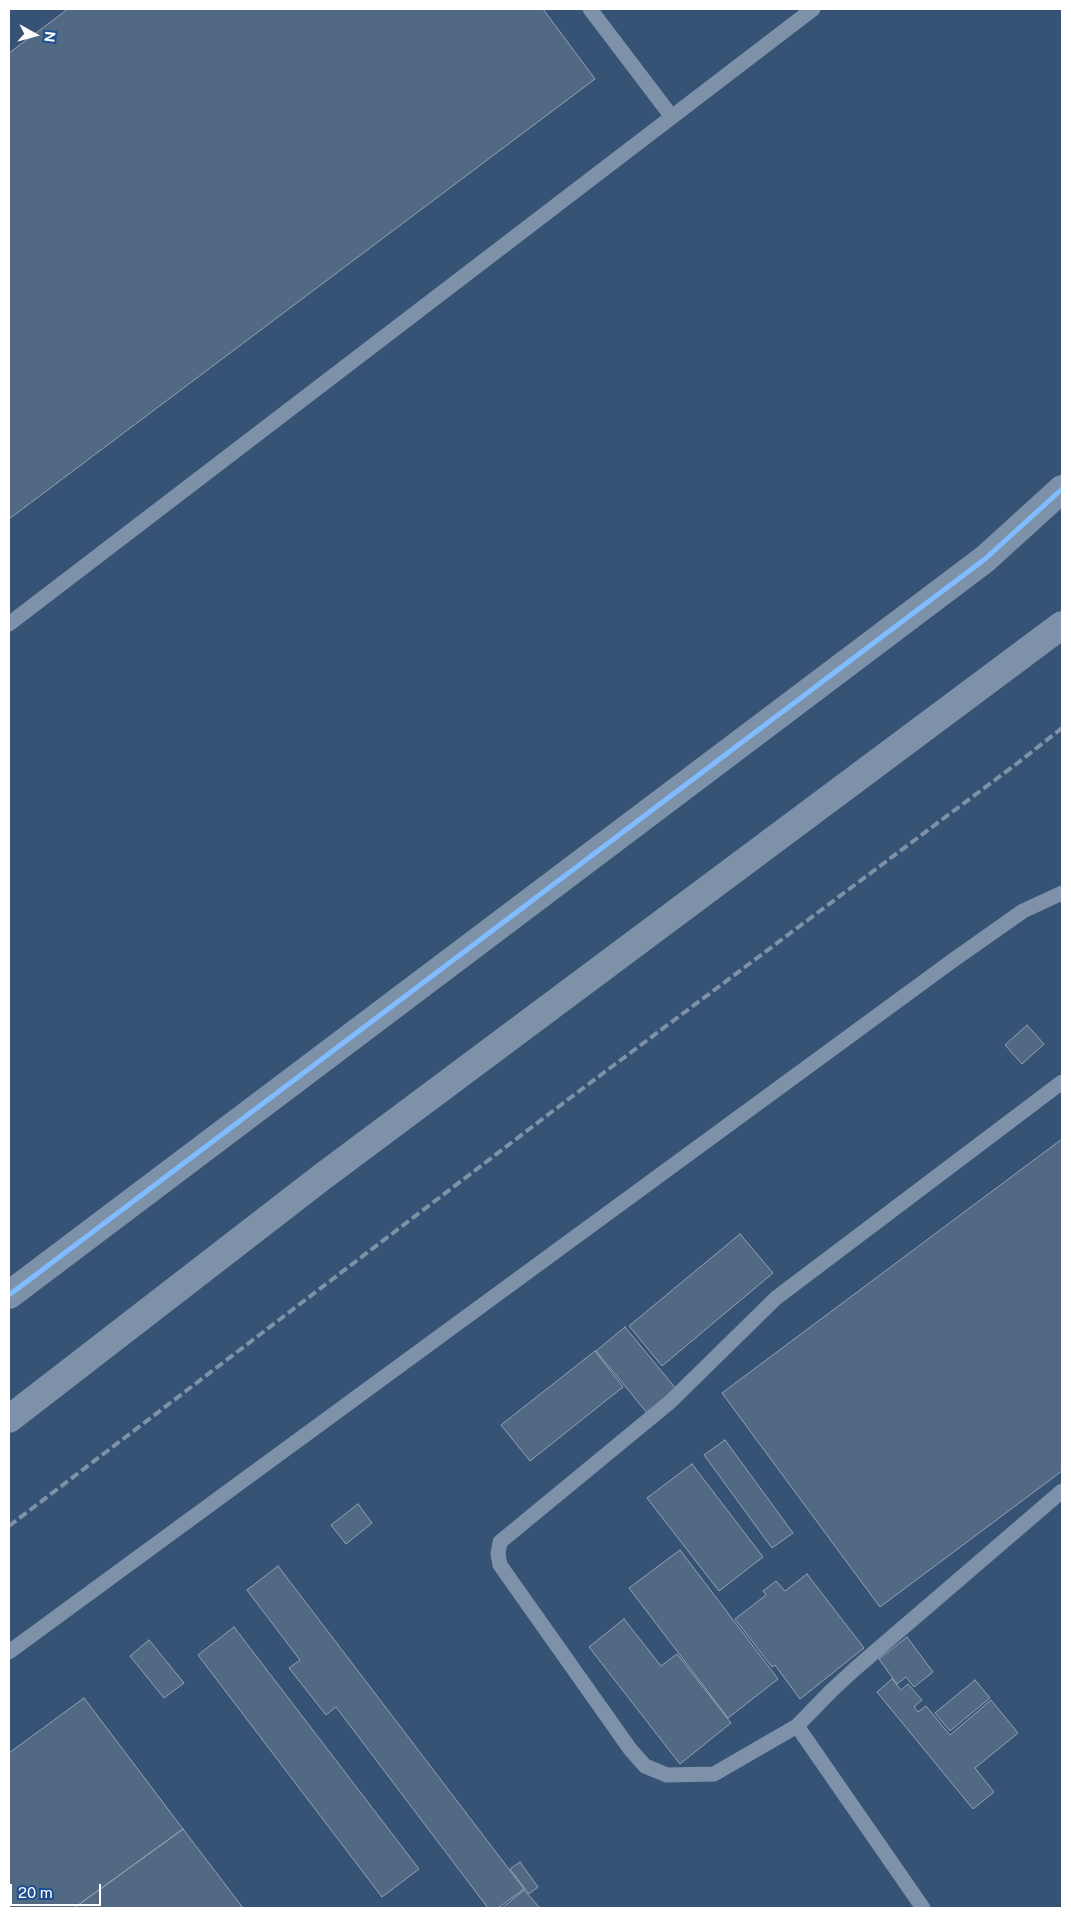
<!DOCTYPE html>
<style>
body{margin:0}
#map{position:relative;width:1071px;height:1917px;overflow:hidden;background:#365274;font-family:"Public Sans",sans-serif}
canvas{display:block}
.frame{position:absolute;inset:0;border:10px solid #fff;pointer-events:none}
.north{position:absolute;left:10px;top:10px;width:50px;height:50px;-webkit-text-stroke:4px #1b4f8f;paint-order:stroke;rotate:97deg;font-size:14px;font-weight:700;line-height:20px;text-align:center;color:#fff}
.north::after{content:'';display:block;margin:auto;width:18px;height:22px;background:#fff;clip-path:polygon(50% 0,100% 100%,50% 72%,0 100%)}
.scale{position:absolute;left:10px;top:1884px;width:91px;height:22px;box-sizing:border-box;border:2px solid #fff;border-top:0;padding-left:6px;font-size:15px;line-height:18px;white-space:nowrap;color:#fff;-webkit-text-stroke:4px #1b4f8f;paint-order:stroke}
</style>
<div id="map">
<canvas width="1071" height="1917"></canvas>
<div class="frame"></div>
<div class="north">N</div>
<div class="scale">20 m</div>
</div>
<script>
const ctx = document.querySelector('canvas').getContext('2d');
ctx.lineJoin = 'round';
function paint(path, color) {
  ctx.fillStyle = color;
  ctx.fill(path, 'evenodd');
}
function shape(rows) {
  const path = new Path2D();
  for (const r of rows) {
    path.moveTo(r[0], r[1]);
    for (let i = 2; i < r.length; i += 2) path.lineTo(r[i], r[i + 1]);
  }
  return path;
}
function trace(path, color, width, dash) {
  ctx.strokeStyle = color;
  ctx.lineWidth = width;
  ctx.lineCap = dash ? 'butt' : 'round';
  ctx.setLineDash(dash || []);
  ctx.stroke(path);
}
const building = shape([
 [68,9,543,9,595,79,9,519,9,53,68,9],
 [1027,1025,1044,1044,1022,1064,1005,1045,1027,1025],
 [1062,1139,1062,1471,880,1607,722,1393,1062,1139],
 [740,1234,773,1273,662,1366,629,1326,740,1234],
 [625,1327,677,1390,648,1414,596,1351,625,1327],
 [595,1351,623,1387,530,1461,501,1425,595,1351],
 [725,1440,793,1533,772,1548,704,1455,725,1440],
 [692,1464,763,1557,719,1591,647,1498,692,1464],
 [358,1504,372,1523,346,1544,331,1525,358,1504],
 [680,1550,778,1679,728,1718,629,1588,680,1550],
 [278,1566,524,1889,498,1908,488,1908,336,1707,326,1715,289,1668,300,1660,247,1590,278,1566],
 [807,1574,864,1648,800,1699,775,1665,772,1667,735,1619,766,1595,763,1591,776,1581,785,1591,807,1574],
 [624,1619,661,1666,677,1654,731,1723,680,1764,589,1647,624,1619],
 [234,1627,419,1869,382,1897,198,1655,234,1627],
 [907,1637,933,1672,914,1687,906,1677,897,1684,879,1659,907,1637],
 [149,1640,184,1683,164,1698,130,1656,149,1640],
 [892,1679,901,1690,908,1684,922,1700,914,1707,918,1712,926,1706,950,1735,991,1700,1018,1733,975,1768,994,1792,973,1809,877,1692,892,1679],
 [975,1680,990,1698,950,1731,935,1713,975,1680],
 [84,1698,183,1829,74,1908,9,1908,9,1753,84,1698],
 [183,1829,243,1908,74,1908,183,1829],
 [520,1862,538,1887,529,1894,510,1869,520,1862],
 [524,1890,540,1908,502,1908,524,1890]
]);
paint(building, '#526984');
trace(building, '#92a2b6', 1);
trace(shape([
 [590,9,672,117],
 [9,624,813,9],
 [9,1652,952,961,1023,911,1062,893],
 [797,1726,832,1690,856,1668,1062,1491],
 [923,1908,797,1726,714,1774,667,1775,645,1766,630,1749,500,1565,498,1554,500,1542,670,1402,776,1298,1062,1082]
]), '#7d92a8', 15);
trace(shape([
 [9,1295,985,559,1062,489],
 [9,1419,322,1177,1062,625]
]), '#7d92a8', 28);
trace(shape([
 [9,1526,566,1101,1019,762,1062,728]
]), '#7e92a7', 4, [9, 4]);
trace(shape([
 [9,1295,985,559,1062,489]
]), '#80bcff', 5);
</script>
